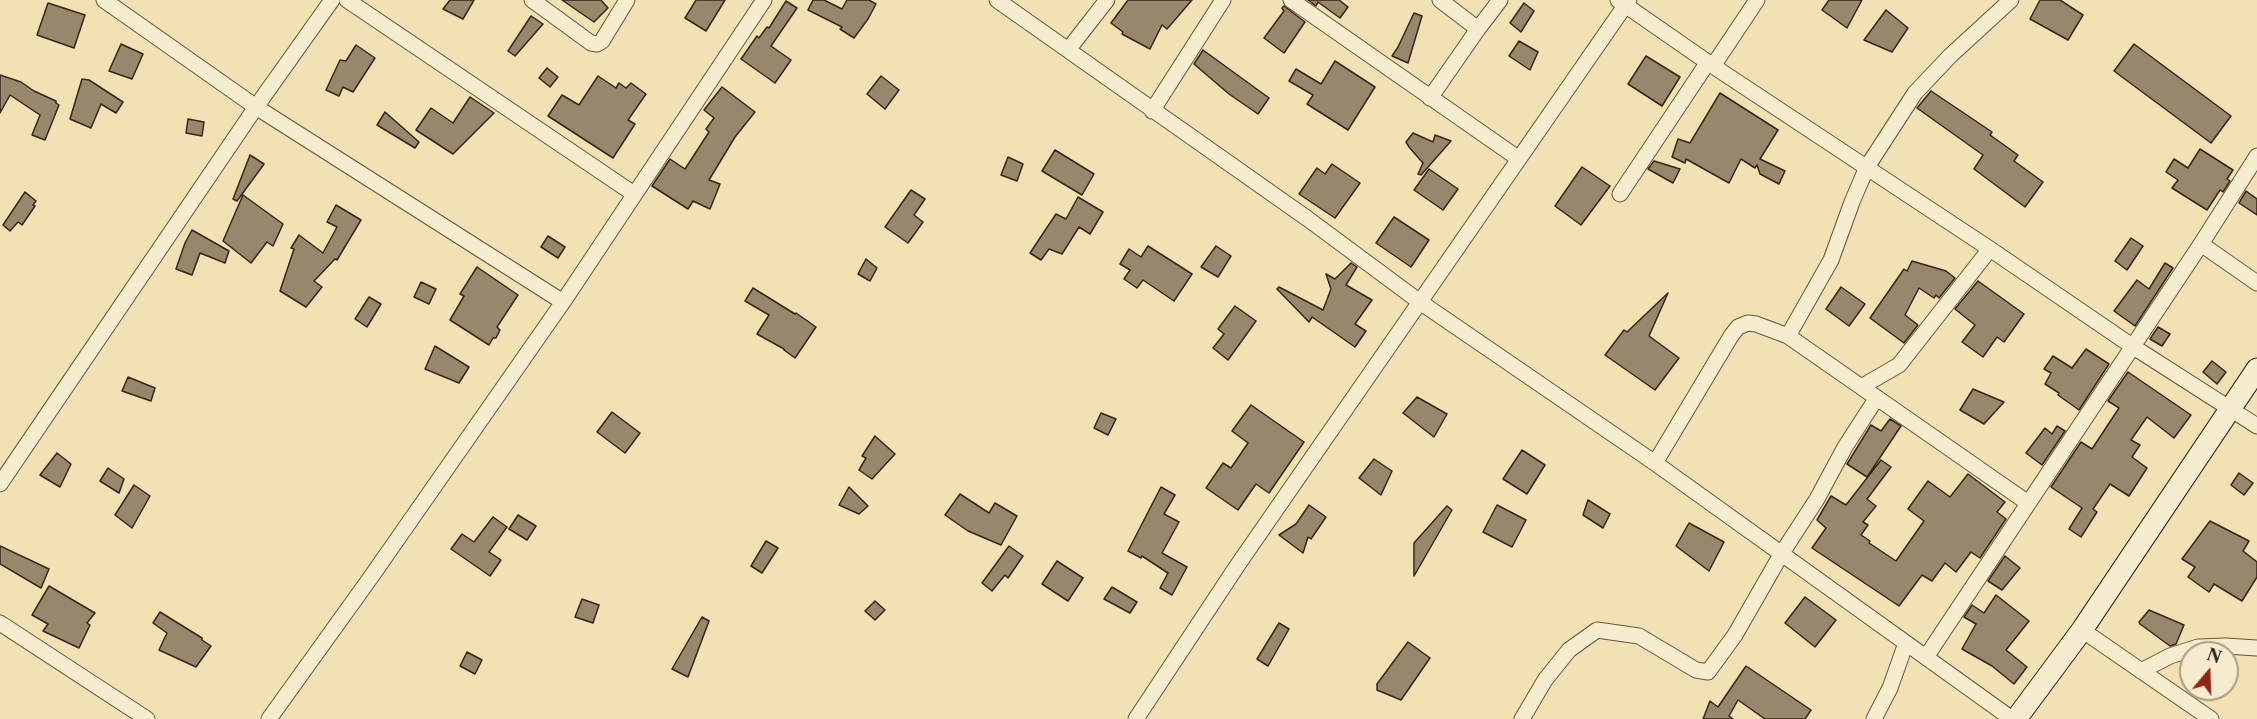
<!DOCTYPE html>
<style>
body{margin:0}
#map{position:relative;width:2257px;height:719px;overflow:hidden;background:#f1e1b3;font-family:"Libre Caslon Text",serif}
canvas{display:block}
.north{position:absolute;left:2179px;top:641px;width:60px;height:60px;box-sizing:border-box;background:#f6ecce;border:2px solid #aa9c86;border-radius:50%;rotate:19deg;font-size:16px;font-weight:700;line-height:24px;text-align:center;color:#38251b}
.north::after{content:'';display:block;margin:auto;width:21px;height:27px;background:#8f2418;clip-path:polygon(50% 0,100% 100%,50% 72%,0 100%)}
</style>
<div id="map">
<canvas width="2257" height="719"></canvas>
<div class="north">N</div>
</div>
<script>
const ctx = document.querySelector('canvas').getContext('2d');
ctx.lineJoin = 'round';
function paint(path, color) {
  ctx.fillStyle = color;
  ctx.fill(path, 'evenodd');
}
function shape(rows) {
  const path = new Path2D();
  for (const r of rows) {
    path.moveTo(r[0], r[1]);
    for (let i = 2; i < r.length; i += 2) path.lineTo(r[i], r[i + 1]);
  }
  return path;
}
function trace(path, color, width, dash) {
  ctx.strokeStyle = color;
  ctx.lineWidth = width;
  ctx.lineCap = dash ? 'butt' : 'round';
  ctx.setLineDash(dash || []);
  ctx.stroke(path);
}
const building = shape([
 [450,0,474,0,463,19,443,9,450,0],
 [562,0,601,0,608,8,594,22,562,0],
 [696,0,725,0,706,31,685,18,696,0],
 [813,0,824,0,842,9,847,0,869,0,876,4,868,19,854,38,840,29,842,27,808,10,813,0],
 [1128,0,1192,0,1167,29,1162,25,1150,49,1122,34,1123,32,1111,23,1128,0],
 [1308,0,1339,0,1348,7,1340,18,1318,2,1316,6,1308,0],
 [1829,0,1862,0,1847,28,1822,10,1829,0],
 [2040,0,2060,0,2083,15,2068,40,2030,19,2040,0],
 [786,1,797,8,771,46,791,60,775,83,741,59,757,36,759,38,767,27,769,28,786,1],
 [48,3,85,15,74,48,37,35,48,3],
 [1524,3,1534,11,1521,32,1510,23,1524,3],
 [1284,6,1305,22,1284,53,1264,38,1284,11,1282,8,1284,6],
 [1886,10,1908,28,1892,52,1864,40,1886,10],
 [1414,13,1422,16,1408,63,1392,56,1398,47,1414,13],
 [531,16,543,24,515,56,508,51,531,16],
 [1519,41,1538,52,1530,70,1509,56,1519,41],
 [121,44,143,54,132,79,109,71,121,44],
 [2134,44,2231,116,2211,143,2114,71,2134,44],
 [356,45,375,58,353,92,343,87,339,96,326,90,340,60,346,61,356,45],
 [1203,50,1269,98,1258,114,1229,94,1194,64,1203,50],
 [1646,56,1680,77,1662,106,1628,84,1646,56],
 [1335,61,1375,87,1348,130,1307,104,1313,95,1289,81,1296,69,1321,84,1335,61],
 [547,68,558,77,550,87,539,78,547,68],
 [0,75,21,82,34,91,56,101,56,103,59,105,45,140,32,135,40,115,10,95,0,113,0,75],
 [598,76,616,88,619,83,626,88,631,83,646,94,628,120,635,124,613,158,548,116,562,95,579,105,598,76],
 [881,76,899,90,885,109,867,94,881,76],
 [82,79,89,80,123,102,116,113,101,104,91,128,70,119,82,79],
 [722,87,755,112,735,137,709,180,720,184,710,209,693,201,688,209,652,186,670,159,685,169,709,132,706,129,714,118,704,110,722,87],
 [1931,91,1992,132,1990,135,2018,155,2014,161,2043,182,2025,207,1974,169,1983,155,1917,108,1931,91],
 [1720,93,1778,130,1760,159,1785,171,1779,184,1760,174,1757,165,1755,168,1741,159,1729,183,1686,159,1685,163,1672,157,1678,139,1690,143,1720,93],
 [470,97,494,113,453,154,416,130,431,108,453,123,470,97],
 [385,112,419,142,415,148,377,125,385,112],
 [188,119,204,122,202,136,186,133,188,119],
 [1413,133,1433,142,1435,135,1451,141,1421,175,1418,174,1423,163,1409,147,1406,142,1413,133],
 [2200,149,2233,170,2227,179,2230,181,2223,192,2220,190,2207,210,2172,188,2178,180,2166,172,2174,159,2188,168,2200,149],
 [1055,150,1094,174,1082,195,1042,171,1055,150],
 [250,155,264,164,237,201,233,199,250,155],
 [1008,157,1023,164,1017,181,1001,175,1008,157],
 [1654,161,1680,169,1673,183,1648,169,1654,161],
 [1332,164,1360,183,1335,218,1299,194,1317,168,1325,174,1332,164],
 [1582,167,1610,186,1581,225,1555,206,1582,167],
 [1429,169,1458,189,1443,210,1414,190,1429,169],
 [911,190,925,199,914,215,923,222,908,243,885,227,911,190],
 [2246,191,2257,199,2257,215,2239,203,2246,191],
 [25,192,36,201,33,205,35,206,22,225,18,222,10,231,3,225,25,192],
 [243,195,283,224,273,246,267,242,251,263,223,241,243,195],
 [1078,197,1103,212,1090,234,1079,227,1062,254,1049,249,1041,260,1030,253,1056,214,1066,219,1078,197],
 [336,205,361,220,337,260,335,259,314,281,322,287,306,307,280,291,294,249,291,248,299,235,323,253,337,227,327,222,336,205],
 [1394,217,1429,240,1411,267,1376,243,1394,217],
 [192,230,229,251,225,263,200,253,192,275,176,269,185,243,192,230],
 [548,236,565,247,558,258,541,247,548,236],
 [2131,238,2143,246,2127,270,2115,261,2131,238],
 [1148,246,1192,274,1174,301,1143,280,1137,288,1124,279,1130,270,1120,264,1129,249,1141,257,1148,246],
 [1216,246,1231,256,1218,277,1201,267,1216,246],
 [866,259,877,268,870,281,858,274,866,259],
 [1912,261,1946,271,1955,278,1939,298,1936,295,1934,298,1919,288,1905,315,1918,325,1904,343,1870,318,1904,269,1907,271,1912,261],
 [1351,263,1357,267,1346,285,1372,300,1355,324,1366,331,1355,347,1312,317,1309,322,1277,289,1279,287,1323,310,1331,289,1326,274,1335,279,1351,263],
 [2165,263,2173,268,2135,326,2114,311,2137,280,2149,289,2165,263],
 [477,267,518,295,497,327,500,330,496,338,493,338,489,345,450,320,464,296,460,294,477,267],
 [1978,281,2024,314,2004,342,1997,337,1983,357,1962,342,1975,325,1955,309,1978,281],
 [421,282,436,289,429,304,414,297,421,282],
 [1841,287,1865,304,1849,326,1826,309,1841,287],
 [753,288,795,314,796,313,816,327,795,358,784,350,784,349,757,334,769,315,745,301,753,288],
 [1668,293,1649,336,1679,358,1655,390,1605,355,1624,330,1627,332,1668,293],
 [369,297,381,304,367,327,355,319,369,297],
 [1235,306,1256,321,1228,360,1213,348,1224,334,1218,329,1235,306],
 [2158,327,2170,334,2162,346,2150,339,2158,327],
 [435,346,469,367,459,383,425,369,435,346],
 [2086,349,2109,364,2079,410,2058,395,2059,393,2045,384,2051,373,2044,369,2053,356,2072,368,2086,349],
 [2212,361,2226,372,2217,384,2203,372,2212,361],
 [2128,372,2191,415,2174,438,2147,417,2131,440,2140,445,2132,457,2147,468,2129,496,2110,484,2093,509,2097,512,2081,537,2069,529,2082,508,2051,487,2081,442,2092,449,2119,408,2108,401,2128,372],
 [128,377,155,388,151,401,122,391,128,377],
 [1973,389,2004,402,1984,424,1960,410,1973,389],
 [1417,397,1447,414,1434,437,1403,413,1417,397],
 [1251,405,1304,442,1269,493,1256,484,1238,510,1206,488,1223,463,1231,468,1248,443,1232,431,1251,405],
 [612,412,640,433,625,453,597,432,612,412],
 [1101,413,1116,419,1108,435,1094,428,1101,413],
 [1890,419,1901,426,1867,477,1847,464,1871,425,1881,431,1890,419],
 [2057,426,2065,431,2042,465,2026,453,2045,428,2052,434,2057,426],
 [875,436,895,454,872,479,859,470,866,458,862,456,875,436],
 [1522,450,1545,465,1527,494,1503,479,1522,450],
 [57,453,71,464,60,487,40,475,57,453],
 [1374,459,1392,471,1381,495,1359,478,1374,459],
 [1881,460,1891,467,1867,499,1876,506,1863,522,1868,525,1861,535,1870,541,1869,543,1896,561,1924,521,1908,509,1928,481,1950,497,1968,474,2005,502,1997,512,2006,519,1980,558,1971,552,1956,572,1945,563,1932,581,1922,575,1899,606,1812,548,1826,528,1817,520,1831,496,1846,505,1881,460],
 [108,468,124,479,119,493,100,481,108,468],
 [2239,473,2253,483,2244,495,2231,485,2239,473],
 [134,485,150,496,132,528,115,515,134,485],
 [849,487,868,506,859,514,839,505,849,487],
 [1161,487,1175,495,1164,514,1179,522,1162,553,1187,567,1172,595,1160,588,1168,573,1142,556,1141,558,1128,551,1161,487],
 [960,494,989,513,995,503,1017,516,1001,545,968,531,945,515,960,494],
 [1588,500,1610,514,1603,528,1583,515,1588,500],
 [1309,505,1326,517,1311,539,1308,537,1303,553,1279,535,1296,524,1309,505],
 [1497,505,1526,520,1512,547,1483,532,1497,505],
 [1447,506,1452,510,1414,576,1414,543,1447,506],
 [518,515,536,526,527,540,509,529,518,515],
 [493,517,507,527,489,552,501,560,490,576,451,549,462,534,474,542,493,517],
 [2210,521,2249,541,2243,551,2257,562,2257,577,2242,601,2214,584,2209,592,2188,577,2195,567,2182,559,2210,521],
 [1689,523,1724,542,1709,571,1676,546,1689,523],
 [766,541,778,548,762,573,751,566,766,541],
 [0,546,49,569,41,588,0,564,0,546],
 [1009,546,1023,556,1008,578,1005,575,992,591,982,583,1009,546],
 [2005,556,2020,568,2002,590,1988,581,2005,556],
 [1057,561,1083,578,1068,601,1042,584,1057,561],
 [49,586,95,613,87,623,90,625,79,648,43,631,48,624,32,615,49,586],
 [1112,587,1137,602,1130,613,1104,599,1112,587],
 [1996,595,2029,621,2006,650,2027,667,2014,684,1992,666,1962,649,1976,624,1964,617,1972,605,1984,613,1996,595],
 [1805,597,1836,620,1815,647,1785,623,1805,597],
 [582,599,599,605,593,623,575,617,582,599],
 [875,601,885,610,875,620,865,611,875,601],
 [2149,610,2184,625,2176,644,2170,646,2140,624,2139,622,2149,610],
 [160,612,202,638,202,640,211,646,196,667,159,650,167,633,153,623,160,612],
 [702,617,709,621,688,677,672,669,702,617],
 [1279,623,1289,629,1268,666,1257,659,1279,623],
 [1408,642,1430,658,1401,700,1377,690,1377,684,1408,642],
 [467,652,482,660,475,674,460,666,467,652],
 [1746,666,1811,710,1805,719,1765,719,1738,700,1729,716,1733,719,1703,719,1710,701,1718,707,1746,666]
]);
paint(building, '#98876a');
trace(building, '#38251b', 1.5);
const street = shape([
 [104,0,256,107,563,302,764,0],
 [347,0,634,194],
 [532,0,591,43,597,44,602,41,627,0],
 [997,0,1308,219,1420,302,1655,463,2012,719],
 [1291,0,1519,159],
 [1618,0,1713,66,1990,249,2132,346,2257,426],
 [1478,29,1500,0],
 [1068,50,1107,0],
 [1713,66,1757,0],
 [1430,98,1478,29,1440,0],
 [1152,111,1223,0],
 [1620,194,1708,62],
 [2201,244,2257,283],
 [1788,336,1831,260,1852,202,1867,167,1915,93,1950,56,2011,0],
 [1861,387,1899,365,1990,249],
 [1655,463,1731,336,1738,327,1748,323,1756,324,1788,336,2028,503],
 [0,484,256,107,332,0],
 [0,623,147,719],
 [2082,630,2211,719],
 [1926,657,2201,244,2257,156],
 [2141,671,2170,656,2198,647,2226,646,2257,648],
 [269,719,371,577,563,302],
 [1136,719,1237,566,1629,0],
 [1522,719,1545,680,1569,650,1597,630,1639,636,1696,670,1708,672,1735,635,1782,553,1817,499,1845,447,1876,399],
 [1874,719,1890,688,1906,643]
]);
const secondary = shape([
 [2016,719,2082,630,2257,369]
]);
trace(street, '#665441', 17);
trace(secondary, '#38251b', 23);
trace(street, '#f6ecce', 15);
trace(secondary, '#f6ecce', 21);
</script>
